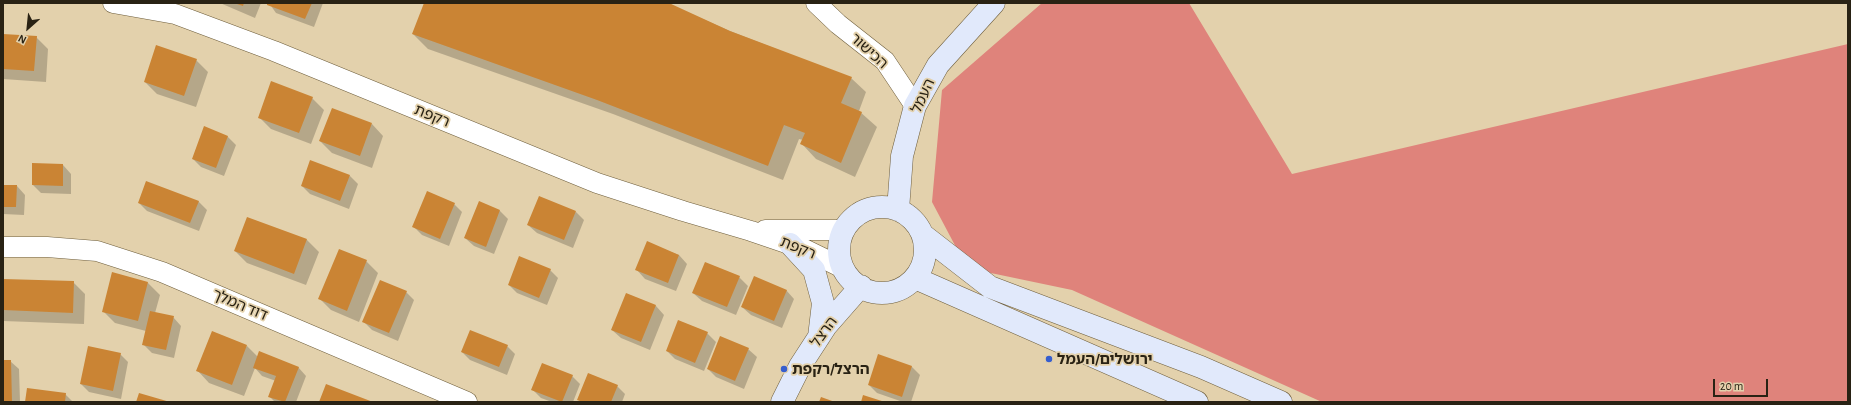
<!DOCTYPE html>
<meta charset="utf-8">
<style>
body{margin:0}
#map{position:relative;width:1851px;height:405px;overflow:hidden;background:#e3d1ac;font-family:"Alegreya Sans",sans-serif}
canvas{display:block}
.frame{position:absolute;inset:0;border:4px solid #292214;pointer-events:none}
.north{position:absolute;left:8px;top:8px;width:40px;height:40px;-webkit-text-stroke:3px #e3d1ac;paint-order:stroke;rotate:207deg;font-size:11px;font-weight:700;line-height:16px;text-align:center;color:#292214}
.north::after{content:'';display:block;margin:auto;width:14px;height:18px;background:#292214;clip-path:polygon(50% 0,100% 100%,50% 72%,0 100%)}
.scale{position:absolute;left:1713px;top:379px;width:55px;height:18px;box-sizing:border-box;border:2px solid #292214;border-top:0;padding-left:5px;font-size:12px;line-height:14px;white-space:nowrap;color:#292214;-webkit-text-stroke:3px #e3d1ac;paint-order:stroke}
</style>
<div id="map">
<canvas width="1851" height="405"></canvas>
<div class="frame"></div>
<div class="north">N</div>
<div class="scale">20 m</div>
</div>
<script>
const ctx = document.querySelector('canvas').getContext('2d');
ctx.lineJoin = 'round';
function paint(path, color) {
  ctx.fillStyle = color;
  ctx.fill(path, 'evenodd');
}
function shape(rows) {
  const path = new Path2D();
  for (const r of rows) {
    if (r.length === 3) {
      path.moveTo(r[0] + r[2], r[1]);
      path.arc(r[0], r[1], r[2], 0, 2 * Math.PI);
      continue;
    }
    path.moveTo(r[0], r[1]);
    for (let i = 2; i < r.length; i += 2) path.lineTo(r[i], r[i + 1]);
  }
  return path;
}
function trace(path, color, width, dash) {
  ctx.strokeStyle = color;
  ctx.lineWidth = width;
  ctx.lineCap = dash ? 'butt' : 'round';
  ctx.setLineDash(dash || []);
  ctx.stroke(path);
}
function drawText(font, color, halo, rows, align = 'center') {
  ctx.font = font + ' "Alegreya Sans","Noto Sans Hebrew",sans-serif';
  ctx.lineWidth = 3.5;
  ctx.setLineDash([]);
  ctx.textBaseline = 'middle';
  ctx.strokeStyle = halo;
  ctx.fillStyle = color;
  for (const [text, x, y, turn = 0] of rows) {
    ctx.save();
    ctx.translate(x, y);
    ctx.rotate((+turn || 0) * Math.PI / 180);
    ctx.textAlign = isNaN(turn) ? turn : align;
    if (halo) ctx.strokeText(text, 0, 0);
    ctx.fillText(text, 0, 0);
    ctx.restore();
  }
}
paint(shape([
 [1042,3,1189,3,1292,174,1848,44,1848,402,1322,402,1072,290,967,268,932,202,942,90]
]), '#df837b');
paint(shape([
 [220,3,261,3,255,18],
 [269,3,323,3,314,27,276,13],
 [425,3,671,3,671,5,730,31,851,78,866,92,859,111,877,127,855,177,816,159,802,144,803,140,799,139,783,180,613,114,428,49,413,34],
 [3,35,36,37,48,49,46,82,3,79],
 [196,60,208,72,196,107,157,94,145,82],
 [312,98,324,110,311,144,271,129,259,117],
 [372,124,383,136,372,168,332,153,320,141],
 [227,136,236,145,224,176,201,167,193,159],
 [63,165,71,174,71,194,41,193,33,185],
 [350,176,358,184,349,209,310,194,302,186],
 [3,186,17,186,25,195,24,215,3,214],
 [198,201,207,210,199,231,147,211,139,203],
 [480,203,500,211,508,219,494,254,474,246,465,238],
 [454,204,462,212,449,246,422,235,414,227],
 [576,212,584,220,573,248,537,233,528,225],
 [248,218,307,240,319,252,306,285,247,263,235,251],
 [648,243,679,255,687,264,676,291,645,279,637,270],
 [366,261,378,273,359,322,331,310,320,299],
 [550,270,558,278,547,305,517,293,509,285],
 [112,274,148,283,160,295,155,313,173,317,181,326,174,358,152,353,143,344,146,331,115,323,103,311],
 [739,277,748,286,736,315,702,301,693,293],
 [3,280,73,282,85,294,84,324,3,321],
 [786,290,794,299,782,328,751,315,742,307],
 [406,292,414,300,398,341,372,330,364,322],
 [627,294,656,306,664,315,650,350,621,338,612,330],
 [707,333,716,342,704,371,675,359,667,351],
 [247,346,258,357,298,367,306,376,296,402,275,402,269,396,276,381,262,376,255,368,244,396,209,383,198,371],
 [507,346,515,354,507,375,470,360,462,352],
 [748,349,757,357,744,389,716,377,708,369],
 [120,354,128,362,121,399,89,392,81,384],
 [879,356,912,367,920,375,911,402,903,402,877,393,869,385],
 [3,361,10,361,19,369,20,402,3,402],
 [572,376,580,384,573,402,552,402,541,398,532,389],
 [617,386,625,394,622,402,581,402,579,399],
 [65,394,73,402,26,402]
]), '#0003');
paint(shape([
 [234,3,244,3,243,6],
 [267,3,312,3,305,19,267,5],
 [424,3,669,3,730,31,852,77,841,103,862,112,841,163,800,144,805,133,784,125,768,166,597,100,412,34],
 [3,34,37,36,34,71,3,69],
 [156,45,197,59,184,96,144,82],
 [271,81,313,97,299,133,258,118],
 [332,108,372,123,360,156,319,141],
 [204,126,228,136,216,168,192,159],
 [310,160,350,175,340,201,301,186],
 [32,163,63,164,63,186,32,185],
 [146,181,199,201,190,223,138,203],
 [3,185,17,185,16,207,3,207],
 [427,191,455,203,440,239,412,227],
 [539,196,576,211,564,240,527,225],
 [479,201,500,210,486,247,464,238],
 [247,217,307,239,294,274,234,251],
 [647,241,679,255,668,283,635,270],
 [339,249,367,260,347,311,318,299],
 [519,256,551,269,539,298,508,285],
 [705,262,740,276,727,307,692,293],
 [112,272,148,282,138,321,102,312],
 [754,276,787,290,774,321,741,307],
 [3,279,74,281,73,313,3,310],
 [380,280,407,291,389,333,362,322],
 [626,293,656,305,641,342,611,330],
 [150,311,174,316,166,350,142,345],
 [678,320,708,332,695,363,666,351],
 [470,330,508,345,499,367,461,352],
 [212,331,247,345,232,385,196,371],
 [720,336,749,348,735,381,707,369],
 [88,346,121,353,113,391,80,384],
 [259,351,299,367,285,402,268,397,276,376,253,368],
 [878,354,912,366,902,397,868,385],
 [3,360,11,360,12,402,3,402],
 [542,363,573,375,562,402,531,390],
 [588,373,618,385,611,402,583,402,577,400],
 [326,384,373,402,319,402],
 [27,388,66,393,65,402,25,402],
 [139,393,170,402,136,402],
 [863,395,885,402,861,402],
 [821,397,835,402,819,402]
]), '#ca8434');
const street = shape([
 [113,3,175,14,274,51,597,183,683,211,751,231,804,249,843,268],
 [816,3,838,24,885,61,915,106],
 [765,230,844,230],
 [3,247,47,247,97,251,162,272,467,402]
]);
const secondary = shape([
 [882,250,43],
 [898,210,902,156,915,106,938,65,994,3],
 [923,235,990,287,1201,367,1281,402],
 [790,244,814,270,823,303,819,337],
 [915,278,1197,402],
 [782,402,800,366,826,326,861,286]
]);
trace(street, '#6e5e3c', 21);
trace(secondary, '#6e5e3c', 23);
trace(shape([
 [874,301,877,302,894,299,906,295]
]), '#a99b7d', 2.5, [1, 3]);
trace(street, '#fff', 20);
trace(secondary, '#e1e9fb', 22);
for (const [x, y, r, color] of [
 [1049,359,4,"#365ece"],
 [784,369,4,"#365ece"]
]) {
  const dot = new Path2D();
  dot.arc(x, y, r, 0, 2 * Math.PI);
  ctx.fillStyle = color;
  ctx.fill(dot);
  trace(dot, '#e3d1ac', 1.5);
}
drawText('15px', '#292214', '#e3d1ac', [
 ["הכישור",869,51,42],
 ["העמל",923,96,-65],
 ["רקפת",432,116,22],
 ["רקפת",798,248,22],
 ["דוד המלך",240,305,23],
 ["הרצל",824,332,-54]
]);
drawText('bold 15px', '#292214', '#e3d1ac', [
 ["ירושלים/העמל",1057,359],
 ["הרצל/רקפת",792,369]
], 'left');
</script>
